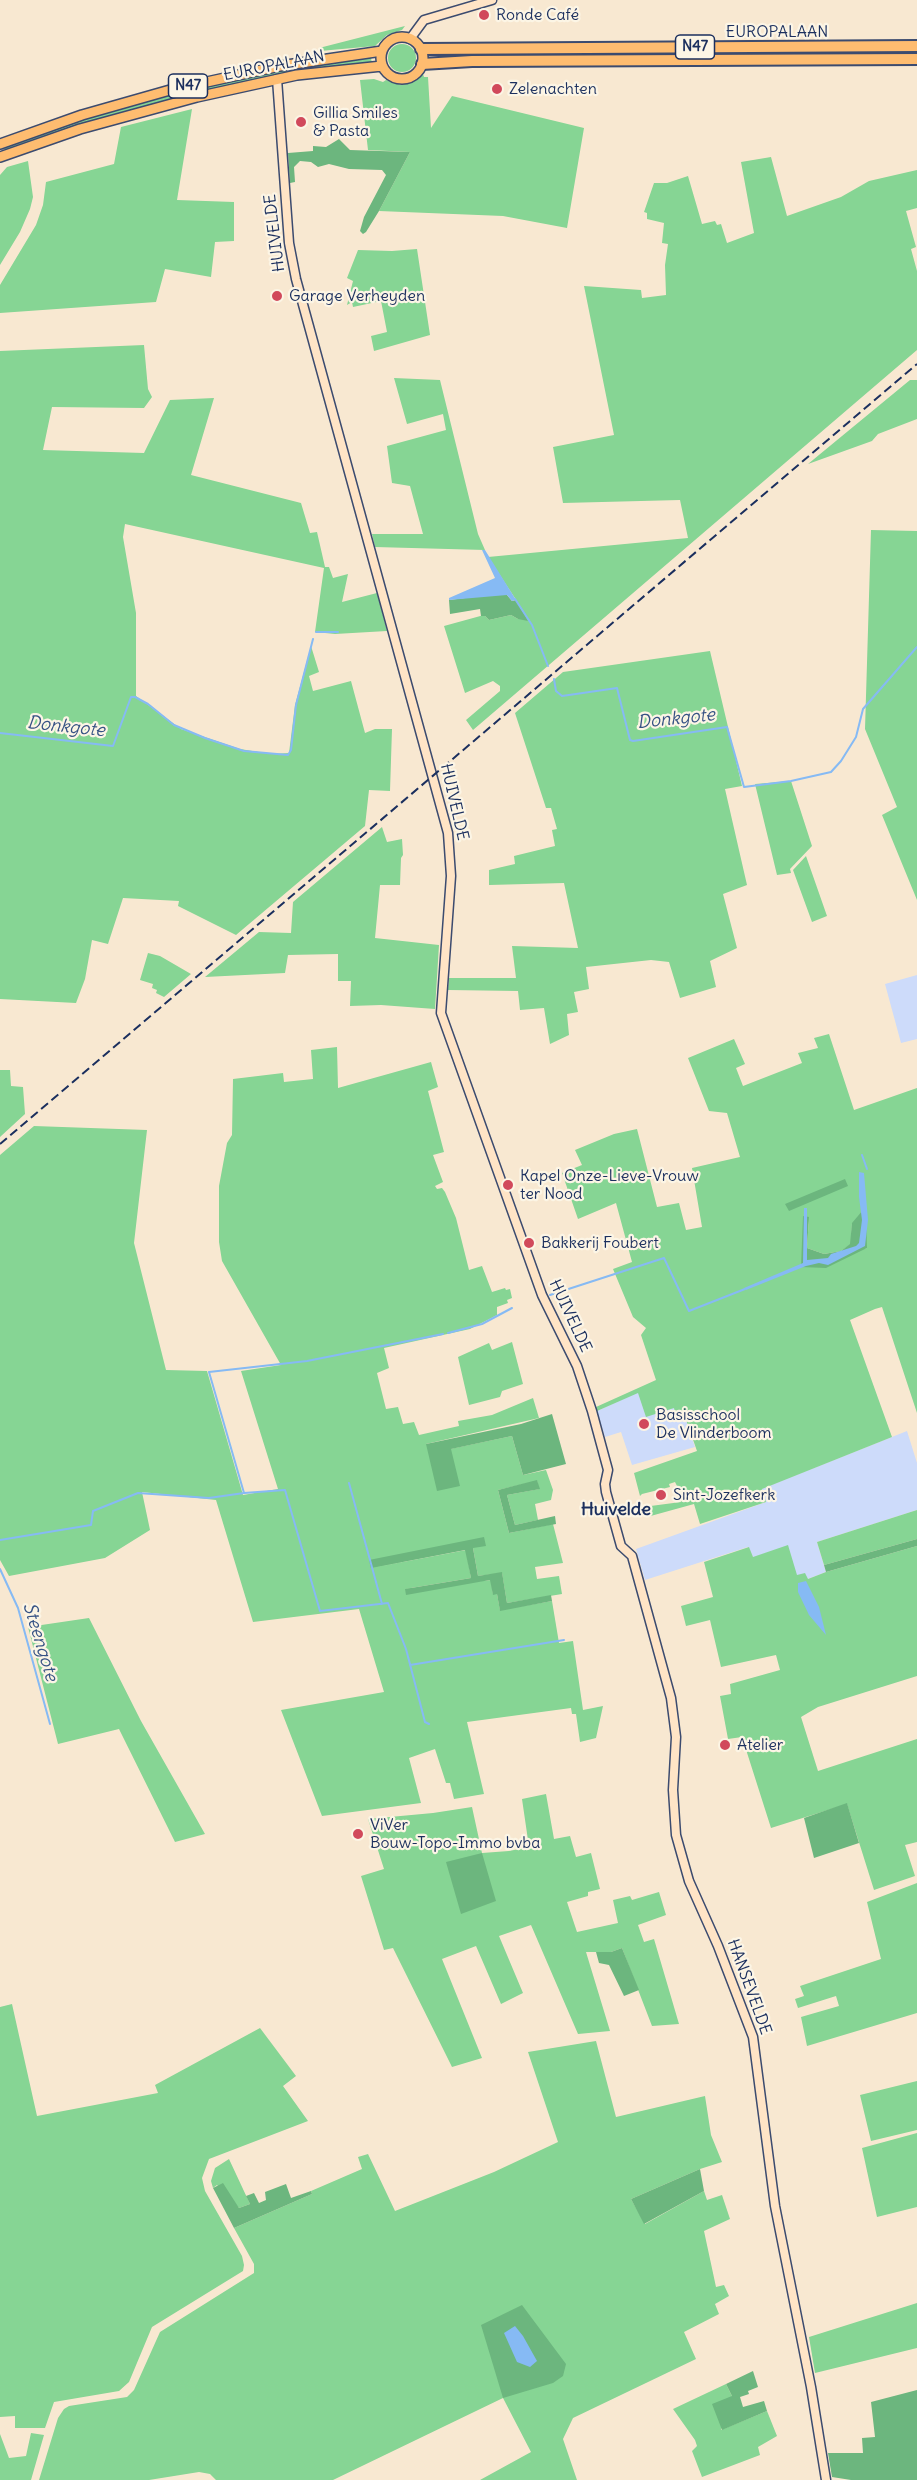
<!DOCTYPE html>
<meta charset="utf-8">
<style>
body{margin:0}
canvas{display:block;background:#f8e8d1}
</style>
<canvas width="917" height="2480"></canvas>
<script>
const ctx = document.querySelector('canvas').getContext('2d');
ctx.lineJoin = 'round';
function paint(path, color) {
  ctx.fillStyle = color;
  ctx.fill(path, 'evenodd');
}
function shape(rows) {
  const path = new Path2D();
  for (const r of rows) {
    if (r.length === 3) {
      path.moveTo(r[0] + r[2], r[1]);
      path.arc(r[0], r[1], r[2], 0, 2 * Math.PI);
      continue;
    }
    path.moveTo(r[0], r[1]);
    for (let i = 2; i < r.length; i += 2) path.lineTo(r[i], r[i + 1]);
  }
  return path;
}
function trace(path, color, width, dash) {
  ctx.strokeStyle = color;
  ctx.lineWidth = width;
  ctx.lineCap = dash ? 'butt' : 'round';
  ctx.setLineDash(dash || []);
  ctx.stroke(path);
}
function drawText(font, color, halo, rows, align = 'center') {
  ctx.font = font + ' Delius,sans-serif';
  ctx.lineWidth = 4.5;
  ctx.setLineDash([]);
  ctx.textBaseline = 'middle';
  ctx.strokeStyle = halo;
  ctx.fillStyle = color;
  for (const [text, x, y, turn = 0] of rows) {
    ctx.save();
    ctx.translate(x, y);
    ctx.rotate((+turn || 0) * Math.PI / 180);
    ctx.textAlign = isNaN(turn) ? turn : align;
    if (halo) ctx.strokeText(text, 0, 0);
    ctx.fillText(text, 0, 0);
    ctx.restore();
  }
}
paint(shape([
 [917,975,917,1039,901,1043,885,984],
 [638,1392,683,1411,695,1447,632,1465,621,1432,605,1437,597,1411],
 [907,1431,917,1463,917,1510,817,1542,826,1572,808,1579,797,1576,753,1557,748,1547,645,1580,636,1549,766,1502,761,1489]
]), '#cddbfa');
paint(shape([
 [405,26,402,30,387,35,375,46,320,51,319,48],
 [402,58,14],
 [371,58,372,63,292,73,213,89,5,151,4,147,104,112,193,89,255,74],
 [423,74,424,77,428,77,431,128,452,96,584,128,567,228,503,216,379,211,410,152,368,150,360,80,374,79,383,82,386,80,401,85,417,80],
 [192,109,177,200,234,202,234,241,215,242,211,277,165,269,156,302,0,313,0,285,36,225,43,205,46,182,114,164,121,127],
 [771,157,787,216,841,197,869,181,917,170,917,208,906,211,916,247,911,249,917,271,917,350,473,730,466,720,500,691,500,686,493,681,465,693,444,626,484,615,489,620,511,615,518,619,524,612,488,557,688,538,680,500,563,503,553,447,614,435,584,286,641,290,642,298,666,295,665,265,668,244,662,243,664,223,647,219,647,213,644,212,654,183,667,183,688,176,702,224,715,221,717,225,721,224,727,243,754,233,741,162],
 [28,161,33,197,30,209,20,232,0,265,0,175,7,167],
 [417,249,430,335,374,351,371,336,387,332,381,301,353,307,352,302,347,305,353,281,347,278,358,250,392,251],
 [144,345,148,389,152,397,144,408,52,407,43,450,144,453,170,400,214,398,191,475,301,503,310,533,317,532,325,567,329,567,333,578,348,574,342,602,377,593,387,631,335,634,315,632,324,568,125,524,123,537,136,613,136,696,181,729,240,749,271,754,289,753,295,705,311,646,319,672,309,676,313,691,351,681,365,733,375,729,392,729,390,791,369,790,365,826,236,935,178,906,179,901,123,898,108,944,92,940,85,979,76,1003,0,999,0,351],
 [394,378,440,380,478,534,485,550,375,547,372,534,423,534,410,486,392,483,387,446,446,430,443,414,407,424],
 [910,380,917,380,917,419,878,434,872,441,808,464],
 [871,530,917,531,917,900,882,815,897,807,865,729],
 [710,651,742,786,725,789,747,885,723,894,737,948,710,961,716,987,680,998,669,962,651,960,586,967,589,989,574,992,578,1012,567,1014,569,1035,550,1044,544,1008,520,1010,518,991,448,990,449,978,516,978,512,946,578,948,564,883,489,885,489,870,515,864,514,856,555,846,552,830,557,829,551,808,546,808,515,713,563,672],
 [791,781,812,846,790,869,791,873,777,875,755,784],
 [382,827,387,842,402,839,403,855,401,858,400,885,380,885,375,938,439,945,435,1009,381,1005,350,1006,351,981,338,981,338,954,288,955,285,973,205,977,259,932,291,933,293,902],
 [806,856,827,916,812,922,793,870],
 [148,953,160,956,191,974,164,997,156,993,157,990,152,988,153,984,140,980],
 [829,1034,854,1110,917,1088,917,1413,882,1307,875,1309,850,1320,892,1437,762,1489,766,1502,700,1524,694,1504,647,1517,643,1507,681,1502,677,1486,675,1482,669,1484,670,1487,642,1494,640,1496,634,1473,697,1451,683,1411,675,1413,674,1408,646,1417,638,1393,597,1411,596,1407,656,1380,641,1335,646,1328,633,1317,613,1269,632,1262,616,1203,578,1219,562,1173,582,1165,575,1150,614,1134,637,1129,657,1207,679,1203,686,1230,702,1227,692,1168,740,1157,727,1113,709,1111,688,1058,734,1039,745,1064,736,1068,743,1086,802,1063,798,1053,818,1048,814,1038],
 [809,1217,807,1248,824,1254,841,1251,851,1244,852,1223,867,1248,802,1267],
 [337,1047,338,1088,431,1062,438,1087,428,1091,444,1152,433,1155,443,1182,435,1186,437,1189,442,1188,445,1192,456,1218,469,1270,482,1266,492,1292,505,1288,506,1290,510,1289,512,1298,507,1300,508,1303,497,1307,497,1315,470,1329,384,1348,389,1368,377,1373,386,1409,398,1407,403,1424,414,1422,419,1435,459,1426,458,1421,492,1415,533,1398,539,1418,426,1444,450,1449,512,1436,523,1475,546,1470,553,1490,551,1500,535,1504,538,1520,515,1525,507,1495,539,1489,537,1481,498,1490,509,1533,553,1524,563,1563,535,1567,537,1579,559,1576,562,1594,507,1603,502,1573,478,1576,473,1548,371,1568,466,1550,471,1578,405,1589,491,1580,493,1594,497,1594,500,1610,552,1601,559,1643,573,1641,583,1710,603,1706,596,1738,580,1742,576,1714,572,1714,571,1708,467,1722,484,1794,454,1799,450,1783,446,1783,435,1749,409,1758,421,1803,322,1816,281,1710,384,1692,359,1609,253,1622,216,1500,142,1492,150,1530,105,1558,9,1576,0,1560,0,1155,34,1126,147,1130,134,1243,166,1370,207,1371,243,1495,278,1489,241,1371,281,1365,222,1261,219,1242,219,1186,227,1143,232,1135,233,1079,283,1073,284,1082,313,1079,311,1050],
 [0,1070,10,1070,11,1086,23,1087,25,1114,0,1137],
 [512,1342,523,1384,502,1391,500,1397,469,1405,458,1357,489,1343,492,1350],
 [917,1510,917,1539,824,1565,817,1542],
 [788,1545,797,1575,805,1573,808,1579,826,1572,917,1546,917,1676,818,1707,801,1717,818,1771,917,1739,917,1842,905,1845,915,1876,874,1890,847,1804,771,1828,742,1737,728,1739,720,1696,731,1694,730,1684,780,1670,776,1655,721,1667,710,1620,686,1626,681,1606,713,1597,704,1562,749,1547,753,1557],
 [89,1618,141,1721,205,1834,175,1842,119,1729,58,1744,28,1627],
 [546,1794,554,1839,570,1836,576,1857,591,1853,600,1889,588,1892,588,1896,567,1902,577,1932,618,1923,613,1900,630,1896,632,1900,659,1892,666,1915,638,1925,644,1942,654,1939,679,2024,652,2026,622,1948,611,1952,586,1952,610,2031,578,2034,531,1925,499,1936,523,1993,501,2004,476,1946,442,1959,482,2058,452,2067,393,1948,384,1950,361,1876,384,1869,368,1819,433,1813,472,1807,482,1853,509,1851,529,1847,522,1799],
 [917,1883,917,2013,807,2046,801,2017,839,2006,836,1996,798,2008,795,1999,804,1996,800,1986,881,1959,867,1902],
 [12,2004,37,2116,158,2093,155,2085,260,2028,296,2076,283,2086,308,2121,209,2159,202,2178,205,2191,242,2256,244,2265,243,2271,152,2327,129,2382,119,2391,54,2402,45,2428,15,2428,15,2416,0,2417,0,2007],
 [596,2041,616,2117,705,2096,711,2135,722,2162,700,2169,631,2199,645,2224,704,2191,707,2200,722,2195,730,2219,704,2231,716,2287,724,2285,729,2296,715,2304,719,2314,684,2332,696,2359,573,2418,563,2439,577,2480,480,2480,531,2452,503,2398,333,2480,216,2480,210,2474,199,2472,149,2480,39,2480,58,2418,64,2409,69,2406,127,2397,134,2390,160,2332,254,2273,254,2264,234,2228,312,2194,311,2191,362,2169,358,2157,368,2154,395,2211,494,2172,558,2142,528,2052],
 [917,2081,917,2130,871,2141,860,2095],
 [917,2133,917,2207,877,2217,862,2148],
 [229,2159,250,2204,239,2208,217,2185,213,2188,211,2181,215,2168],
 [917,2303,917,2348,815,2373,809,2337],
 [726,2384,732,2396,721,2430,767,2411,777,2436,758,2447,760,2455,702,2477,692,2451,697,2446,695,2440,673,2409],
 [31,2433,44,2435,31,2480,0,2480,0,2434,9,2458,26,2456]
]), '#86d594');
paint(shape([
 [339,139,350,150,410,152,379,211,366,232,363,234,360,231,364,217,386,175,382,170,349,169,329,164,318,167,311,162,300,161,294,167,295,182,290,183,288,153,313,151,313,146,326,147],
 [489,595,507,595,512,601,516,600,528,621,518,619,511,615,489,620,485,616,481,616,480,609,450,614,449,600],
 [845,1179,848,1186,789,1211,785,1204],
 [863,1210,866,1217,867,1248,826,1268,801,1267,803,1216,809,1217,807,1248,824,1254,841,1251,850,1244,852,1223],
 [552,1414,566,1464,523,1475,512,1436,451,1449,460,1486,437,1491,426,1444,521,1424],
 [537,1480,540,1489,507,1495,515,1525,555,1516,556,1524,509,1533,498,1490],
 [484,1537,486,1546,473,1548,478,1576,502,1572,507,1603,551,1595,552,1601,500,1611,497,1594,493,1595,490,1580,406,1595,405,1589,471,1578,465,1550,371,1568,369,1560],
 [917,1539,917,1546,826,1572,824,1565],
 [847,1803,859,1843,814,1858,804,1818],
 [482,1853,496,1901,461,1914,446,1862],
 [622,1948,639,1990,624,1996,609,1965,599,1963,596,1952,611,1952],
 [700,2169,704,2191,644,2224,631,2199],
 [223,2183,239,2208,250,2204,246,2196,254,2193,259,2203,266,2200,265,2192,286,2184,291,2198,311,2191,312,2194,234,2228,213,2188],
 [522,2305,566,2364,563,2376,553,2383,503,2398,481,2325],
 [753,2371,758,2387,748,2391,749,2394,740,2397,743,2407,764,2401,767,2411,722,2430,712,2404,732,2396,726,2384],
 [917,2390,917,2480,851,2480,832,2477,828,2453,863,2453,862,2438,875,2437,871,2402]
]), '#6cb67e');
paint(shape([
 [482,550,485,550,516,600,512,601,507,595,449,600,449,598,495,578],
 [859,1172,864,1173,868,1220,865,1246,828,1265,819,1263,806,1266,746,1290,744,1288,803,1263,804,1208,807,1208,807,1260,828,1258,831,1254,856,1246,859,1243,862,1220,859,1197],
 [806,1581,819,1607,826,1635,809,1615,798,1592,798,1583],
 [515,2326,523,2336,537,2361,530,2367,517,2362,504,2333]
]), '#86baf4');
trace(shape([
 [515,599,532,625,548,666],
 [316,632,338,632],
 [554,679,556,691,562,696,617,688,630,740,633,741,727,727,744,787,791,781,831,772,841,761,856,737,863,709,917,647],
 [0,733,113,746,131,697,135,697,148,704,174,725,205,738,244,751,288,755,291,750,296,705,313,639],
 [862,1155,867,1169],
 [550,1295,664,1258,689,1311,745,1289],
 [448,1333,482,1324,512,1308],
 [349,1483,382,1604],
 [0,1540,91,1525,93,1511,138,1493,209,1498,244,1493],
 [0,1569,18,1608,50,1724],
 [410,1665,564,1640],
 [429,1724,425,1722,406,1649,388,1603,320,1611,285,1490,244,1493,209,1372,307,1361,443,1334]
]), '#86baf4', 2);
const secondary = shape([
 [410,39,424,20,492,0],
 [277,79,289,243,296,279,448,833,451,876,441,1013,542,1295,577,1366,592,1411,608,1470,605,1484,606,1492,621,1546,632,1556,671,1698,676,1737,673,1790,676,1835,689,1881,718,1946,753,2037,775,2206,811,2387,826,2480]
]);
const primary = shape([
 [402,58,21],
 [0,144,82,115,170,90,280,66,382,51],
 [0,157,80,129,197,97,297,75,382,66]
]);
const highway = shape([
 [421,49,917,46],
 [422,64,472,61,917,59]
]);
trace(secondary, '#3c4b6f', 11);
trace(primary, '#3c4b6f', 12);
trace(highway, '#3c4b6f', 14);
trace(secondary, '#ffe4c6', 8);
trace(primary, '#febc70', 9);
trace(highway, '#febc70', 10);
trace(shape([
 [0,1144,917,364]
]), '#1b2f5e', 2, [9, 4.5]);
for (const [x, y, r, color] of [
 [484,15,6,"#d1495b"],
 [497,89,6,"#d1495b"],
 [301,122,6,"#d1495b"],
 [277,296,6,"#d1495b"],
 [508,1185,6,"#d1495b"],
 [529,1243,6,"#d1495b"],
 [644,1424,6,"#d1495b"],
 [661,1495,6,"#d1495b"],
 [725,1745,6,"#d1495b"],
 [358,1834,6,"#d1495b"]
]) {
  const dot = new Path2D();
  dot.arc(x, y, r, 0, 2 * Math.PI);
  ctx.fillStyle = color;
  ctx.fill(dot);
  trace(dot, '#fcf5e5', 2);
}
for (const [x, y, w] of [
 [695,47,39],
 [188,86,39]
]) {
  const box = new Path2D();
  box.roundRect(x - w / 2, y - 12, w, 24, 4.5);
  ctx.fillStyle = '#fcf5e5';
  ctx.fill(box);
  trace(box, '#1b2f5e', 1.5);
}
drawText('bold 15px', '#1b2f5e', null, [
 ["N47",695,47],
 ["N47",188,86]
]);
drawText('16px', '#1b2f5e', '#fcf5e5', [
 ["Ronde Café",496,15],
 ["Zelenachten",509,89],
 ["Gillia Smiles",313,113],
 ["& Pasta",313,131],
 ["Garage Verheyden",289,296],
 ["Kapel Onze-Lieve-Vrouw",520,1176],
 ["ter Nood",520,1194],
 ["Bakkerij Foubert",541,1243],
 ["Basisschool",656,1415],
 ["De Vlinderboom",656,1433],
 ["Sint-Jozefkerk",673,1495],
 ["Atelier",737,1745],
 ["ViVer",370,1825],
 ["Bouw-Topo-Immo bvba",370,1843]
], 'left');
drawText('16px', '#1b2f5e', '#fcf5e5', [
 ["EUROPALAAN",777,32],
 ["EUROPALAAN",274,66,-11],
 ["HUIVELDE",275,233,-97],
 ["HUIVELDE",454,802,77],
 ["HUIVELDE",570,1316,65],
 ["HANSEVELDE",749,1987,70]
]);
drawText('italic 18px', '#365284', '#fcf5e5', [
 ["Donkgote",676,719,-6],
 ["Donkgote",66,727,6],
 ["Steengote",40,1642,73]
]);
drawText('bold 18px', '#1b2f5e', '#fcf5e5', [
 ["Huivelde",616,1510]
]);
</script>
